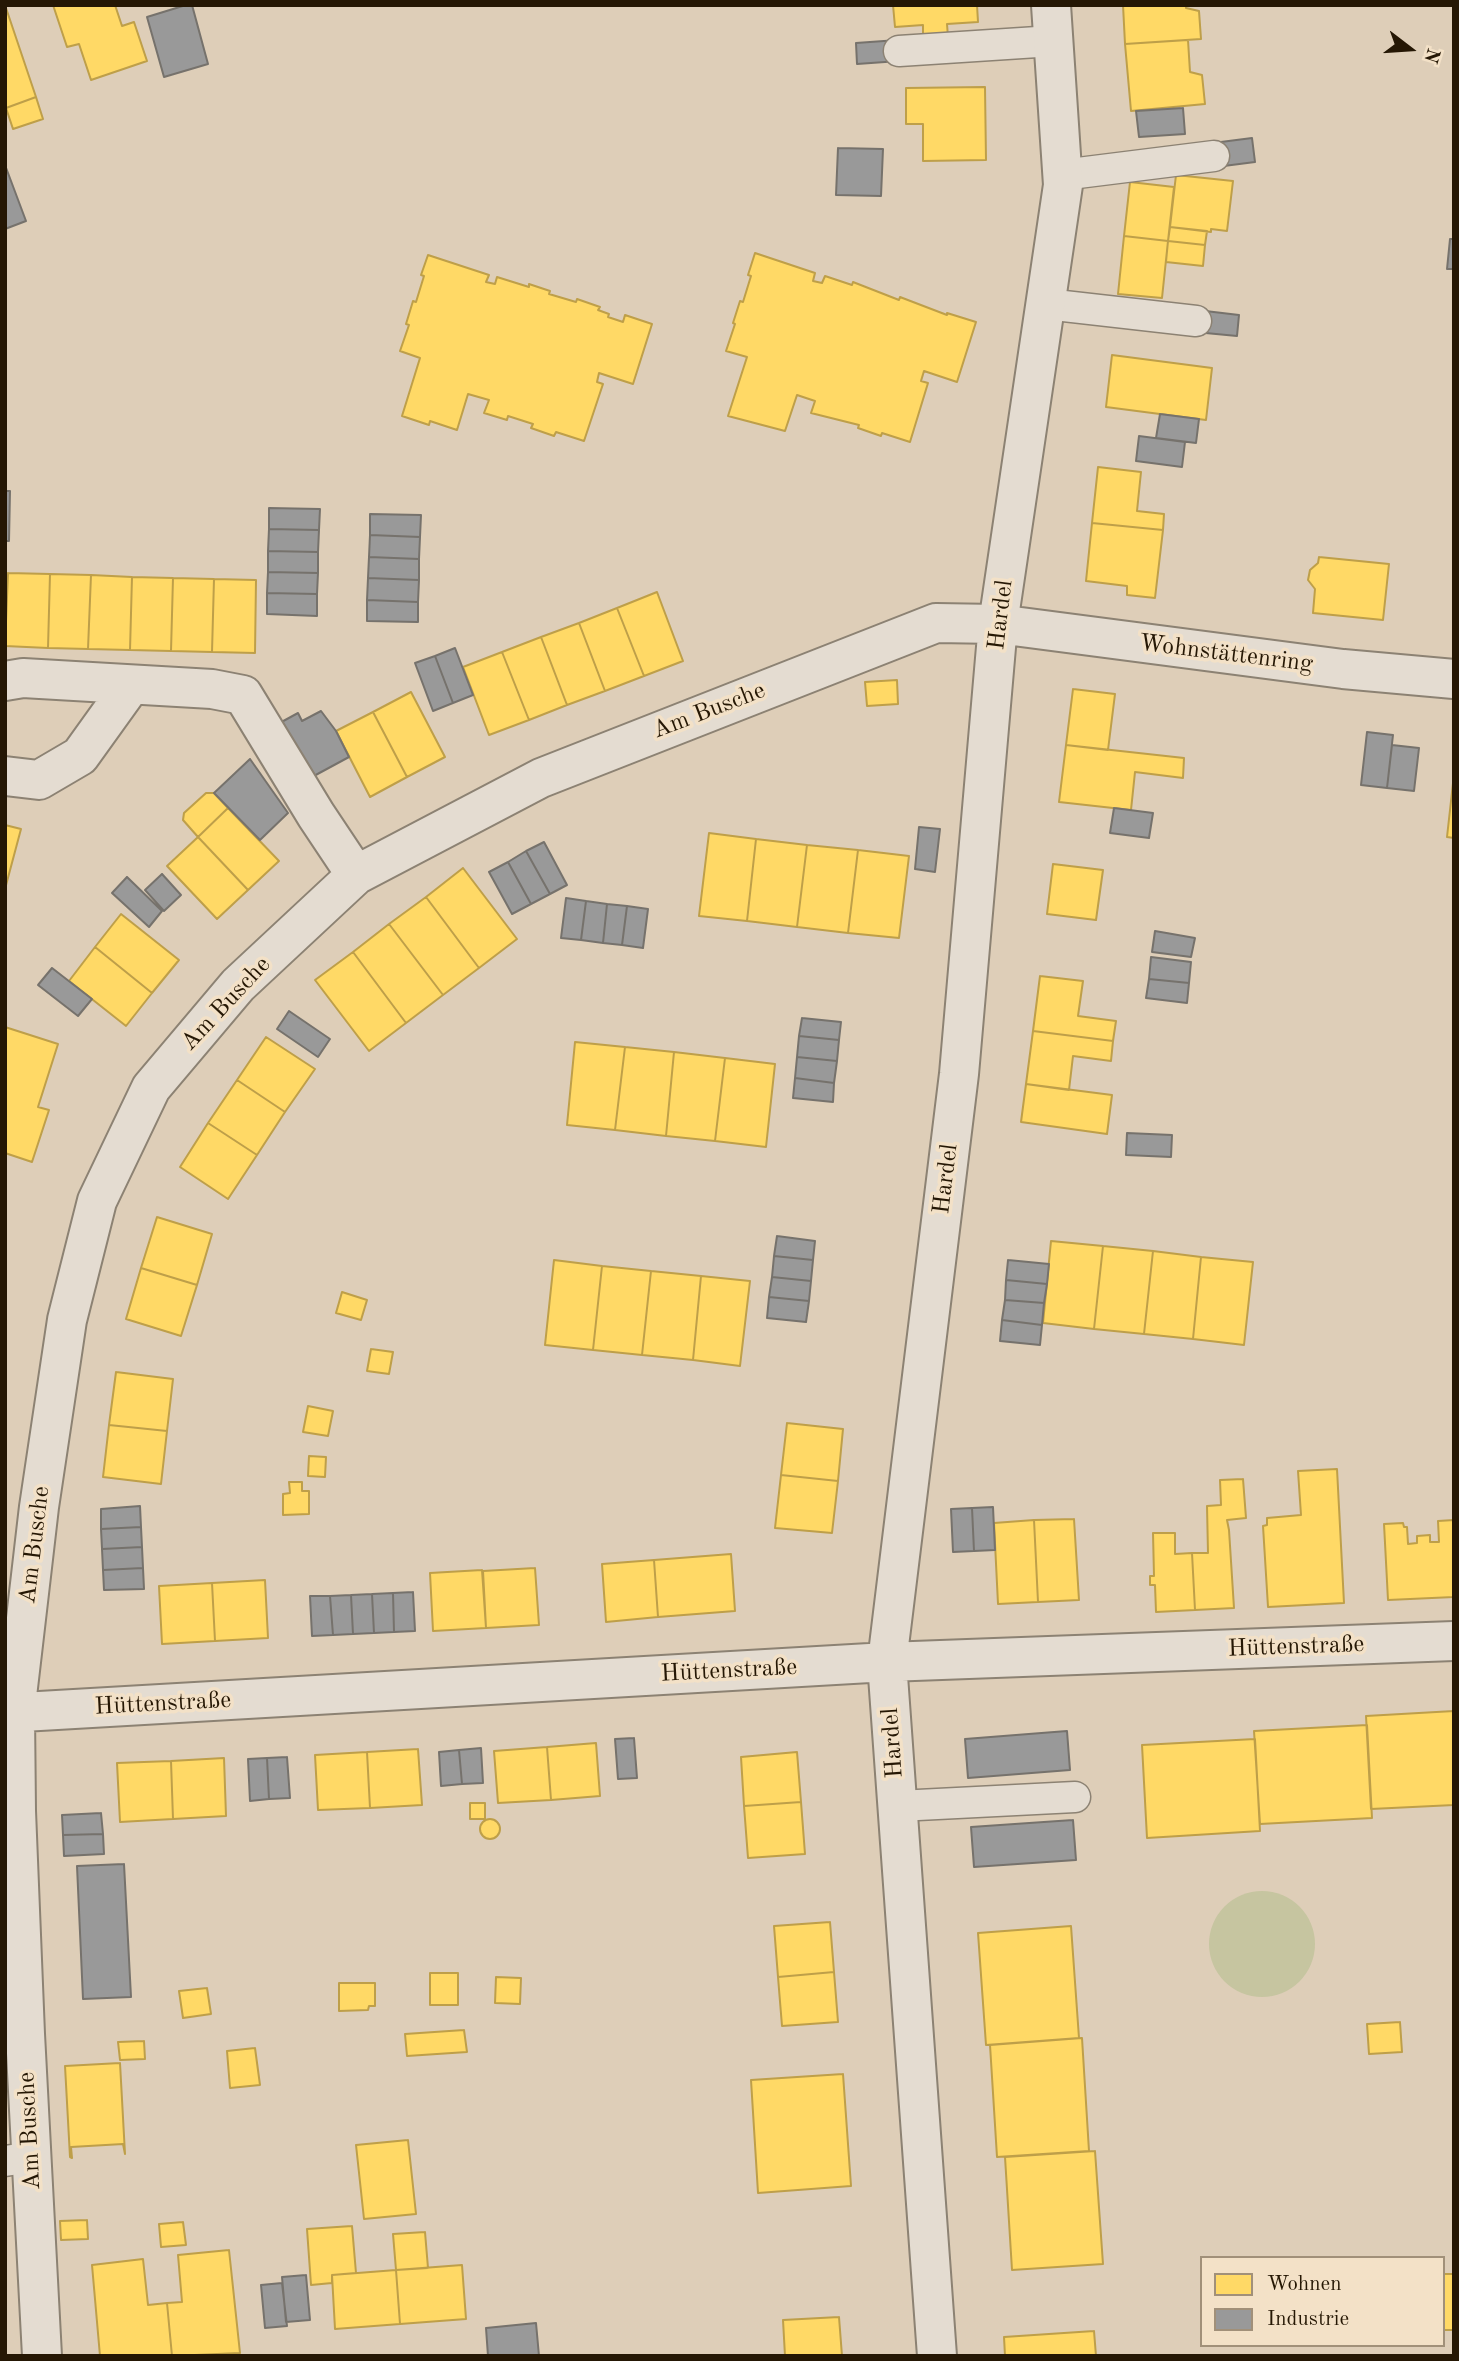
<!DOCTYPE html>
<meta charset="utf-8">
<style>
body{margin:0}
#map{position:relative;width:1459px;height:2361px;overflow:hidden;background:#deceb8;font-family:"Old Standard TT",serif}
canvas{display:block}
.frame{position:absolute;inset:0;border:7px solid #251704;pointer-events:none}
.legend{position:absolute;left:1200px;top:2256px;width:245px;height:91px;box-sizing:border-box;background:#f3e1c7;border:2px solid #a19079;margin:0;padding:9px 12px;list-style:none;font-size:21px;color:#251704}
.legend li{display:flex;align-items:center;gap:14px;height:35px}
.legend b{width:35px;border:2px solid #a19079}
.north{position:absolute;left:1375px;top:14px;width:70px;height:70px;-webkit-text-stroke:5px #f3e1c7;paint-order:stroke;rotate:107deg;font-size:19px;font-weight:700;line-height:28px;text-align:center;color:#251704}
.north::after{content:'';display:block;margin:auto;width:24px;height:32px;background:#251704;clip-path:polygon(50% 0,100% 100%,50% 72%,0 100%)}
</style>
<div id="map">
<canvas width="1459" height="2361"></canvas>
<div class="frame"></div>
<ul class="legend">
<li><b style="height:19px;background:#ffd966"></b>Wohnen</li>
<li><b style="height:19px;background:#999"></b>Industrie</li>
</ul>
<div class="north">N</div>
</div>
<script>
const ctx = document.querySelector('canvas').getContext('2d');
ctx.lineJoin = 'round';
function paint(path, color) {
  ctx.fillStyle = color;
  ctx.fill(path, 'evenodd');
}
function shape(rows) {
  const path = new Path2D();
  for (const r of rows) {
    if (r.length === 3) {
      path.moveTo(r[0] + r[2], r[1]);
      path.arc(r[0], r[1], r[2], 0, 2 * Math.PI);
      continue;
    }
    path.moveTo(r[0], r[1]);
    for (let i = 2; i < r.length; i += 2) path.lineTo(r[i], r[i + 1]);
  }
  return path;
}
function trace(path, color, width, dash) {
  ctx.strokeStyle = color;
  ctx.lineWidth = width;
  ctx.lineCap = dash ? 'butt' : 'round';
  ctx.setLineDash(dash || []);
  ctx.stroke(path);
}
function drawText(font, color, halo, rows, align = 'center') {
  ctx.font = font + ' "Old Standard TT",serif';
  ctx.lineWidth = 7;
  ctx.setLineDash([]);
  ctx.textBaseline = 'middle';
  ctx.strokeStyle = halo;
  ctx.fillStyle = color;
  for (const [text, x, y, turn = 0] of rows) {
    ctx.save();
    ctx.translate(x, y);
    ctx.rotate((+turn || 0) * Math.PI / 180);
    ctx.textAlign = isNaN(turn) ? turn : align;
    if (halo) ctx.strokeText(text, 0, 0);
    ctx.fillText(text, 0, 0);
    ctx.restore();
  }
}
paint(shape([
 [1262,1944,53]
]), '#c6c5a0');
const homes = shape([
 [5,5,36,97,6,108,5,104,5,5],
 [53,5,115,5,122,26,134,22,147,61,91,80,79,44,67,47,53,5],
 [893,5,977,5,978,22,947,24,948,37,923,38,923,25,895,27,893,5],
 [1123,5,1186,5,1186,8,1199,11,1201,39,1125,44,1123,5],
 [1188,40,1190,72,1202,75,1205,104,1131,111,1125,44,1188,40],
 [985,87,986,160,923,161,923,124,906,124,906,88,985,87],
 [36,97,43,119,13,129,6,108,36,97],
 [1176,175,1233,181,1227,231,1211,229,1211,232,1170,227,1176,175],
 [1130,182,1174,187,1168,241,1124,236,1130,182],
 [1170,227,1207,231,1205,245,1168,241,1170,227],
 [1124,236,1168,241,1162,298,1118,294,1124,236],
 [1168,241,1205,245,1203,266,1166,262,1168,241],
 [755,253,815,273,813,281,822,283,825,276,852,285,853,282,899,300,900,297,947,315,947,313,976,322,957,382,924,371,921,381,928,383,910,442,882,433,881,436,858,428,859,425,811,413,815,401,797,395,785,431,728,416,747,357,726,351,735,324,733,323,740,301,743,302,751,276,748,275,755,253],
 [428,255,489,275,486,282,495,284,497,277,529,287,529,284,550,291,549,294,576,302,577,299,600,307,598,310,609,314,608,317,623,322,625,315,652,324,633,384,599,373,597,382,603,384,584,441,556,432,554,436,531,428,533,424,508,416,507,420,484,413,489,400,468,394,457,430,430,421,429,425,402,416,420,358,400,351,409,325,406,324,413,301,416,302,424,276,421,275,428,255],
 [1112,355,1212,368,1206,420,1106,407,1112,355],
 [1098,467,1141,472,1137,511,1164,514,1163,530,1092,523,1098,467],
 [1092,523,1163,530,1155,598,1127,595,1127,586,1086,581,1092,523],
 [1319,557,1389,564,1383,620,1313,613,1315,589,1308,580,1310,570,1318,563,1319,557],
 [8,573,50,574,48,648,5,646,8,573],
 [50,574,91,575,88,649,48,648,50,574],
 [91,575,132,577,130,650,88,649,91,575],
 [132,577,173,578,171,651,130,650,132,577],
 [173,578,214,579,212,652,171,651,173,578],
 [214,579,256,580,255,653,212,652,214,579],
 [657,592,683,661,644,676,617,608,657,592],
 [617,608,644,676,605,691,579,623,617,608],
 [579,623,605,691,567,705,541,637,579,623],
 [541,637,567,705,529,720,502,652,541,637],
 [502,652,529,720,489,735,463,667,502,652],
 [897,680,898,704,867,706,865,682,897,680],
 [1073,689,1115,694,1108,750,1066,745,1073,689],
 [411,692,445,757,407,777,373,712,411,692],
 [373,712,407,777,370,797,336,731,373,712],
 [1066,745,1184,758,1183,778,1135,772,1131,810,1059,802,1066,745],
 [1453,783,1454,783,1454,838,1447,837,1453,783],
 [206,793,214,793,228,808,198,837,183,820,184,813,206,793],
 [228,808,279,861,248,890,198,837,228,808],
 [5,825,21,829,5,889,5,825],
 [709,833,756,839,747,921,699,916,709,833],
 [198,837,248,890,217,919,167,866,198,837],
 [756,839,807,845,797,927,747,921,756,839],
 [807,845,858,850,848,933,797,927,807,845],
 [858,850,909,856,899,938,848,933,858,850],
 [1053,864,1103,870,1096,920,1047,914,1053,864],
 [463,868,517,939,479,968,426,897,463,868],
 [426,897,479,968,443,995,389,924,426,897],
 [121,914,179,960,152,993,95,947,121,914],
 [389,924,443,995,406,1023,353,952,389,924],
 [95,947,152,993,126,1026,69,981,95,947],
 [353,952,406,1023,369,1051,315,980,353,952],
 [1040,976,1083,981,1078,1016,1116,1021,1113,1041,1033,1031,1040,976],
 [5,1027,58,1044,38,1107,49,1110,32,1162,5,1153,5,1027],
 [1033,1031,1113,1041,1111,1061,1073,1056,1069,1090,1026,1084,1033,1031],
 [266,1037,315,1069,285,1112,237,1080,266,1037],
 [575,1042,625,1047,615,1130,567,1125,575,1042],
 [625,1047,674,1052,666,1136,615,1130,625,1047],
 [674,1052,725,1058,715,1141,666,1136,674,1052],
 [725,1058,775,1064,766,1147,715,1141,725,1058],
 [237,1080,285,1112,257,1155,208,1123,237,1080],
 [1026,1084,1112,1095,1107,1134,1021,1122,1026,1084],
 [208,1123,257,1155,228,1199,180,1167,208,1123],
 [157,1217,212,1234,197,1285,141,1268,157,1217],
 [1051,1241,1103,1246,1094,1329,1043,1323,1051,1241],
 [1103,1246,1153,1251,1144,1334,1094,1329,1103,1246],
 [1153,1251,1201,1257,1193,1339,1144,1334,1153,1251],
 [1201,1257,1253,1262,1244,1345,1193,1339,1201,1257],
 [554,1260,602,1266,593,1350,545,1345,554,1260],
 [602,1266,651,1271,642,1355,593,1350,602,1266],
 [141,1268,197,1285,181,1336,126,1319,141,1268],
 [651,1271,701,1276,693,1360,642,1355,651,1271],
 [701,1276,750,1281,740,1366,693,1360,701,1276],
 [342,1292,367,1300,361,1320,336,1313,342,1292],
 [371,1349,393,1352,389,1374,367,1371,371,1349],
 [116,1372,173,1379,167,1431,109,1425,116,1372],
 [308,1406,333,1411,328,1436,303,1432,308,1406],
 [787,1423,843,1429,838,1481,781,1475,787,1423],
 [109,1425,167,1431,161,1484,103,1477,109,1425],
 [309,1456,326,1457,325,1477,308,1476,309,1456],
 [1337,1469,1344,1603,1268,1607,1263,1526,1267,1525,1267,1518,1301,1515,1298,1471,1337,1469],
 [781,1475,838,1481,832,1533,775,1528,781,1475],
 [1243,1479,1246,1518,1227,1520,1229,1530,1234,1608,1195,1610,1192,1553,1208,1553,1207,1506,1221,1505,1220,1480,1243,1479],
 [289,1482,302,1482,302,1491,309,1491,309,1514,283,1515,283,1494,290,1493,289,1482],
 [1074,1519,1079,1600,1038,1602,1034,1520,1074,1519],
 [1034,1520,1038,1602,998,1604,994,1523,1034,1520],
 [1454,1520,1454,1597,1388,1600,1384,1524,1403,1523,1404,1527,1407,1527,1408,1544,1417,1543,1417,1536,1430,1535,1430,1542,1439,1542,1438,1521,1454,1520],
 [1153,1533,1175,1533,1175,1554,1192,1553,1195,1610,1156,1612,1155,1585,1150,1585,1150,1576,1154,1576,1153,1533],
 [731,1554,735,1611,658,1617,654,1560,731,1554],
 [654,1560,658,1617,606,1622,602,1564,654,1560],
 [535,1568,539,1625,486,1628,483,1571,535,1568],
 [482,1570,486,1628,433,1631,430,1573,482,1570],
 [265,1580,268,1638,215,1641,212,1583,265,1580],
 [212,1583,215,1641,162,1644,159,1586,212,1583],
 [1454,1711,1454,1805,1371,1809,1366,1716,1454,1711],
 [1367,1725,1372,1818,1260,1824,1254,1731,1367,1725],
 [1255,1739,1260,1831,1147,1838,1142,1745,1255,1739],
 [596,1743,600,1796,551,1800,547,1747,596,1743],
 [547,1747,551,1800,498,1803,494,1751,547,1747],
 [418,1749,422,1805,370,1808,367,1752,418,1749],
 [367,1752,370,1808,318,1810,315,1755,367,1752],
 [797,1752,801,1802,744,1806,741,1757,797,1752],
 [224,1758,226,1816,173,1819,171,1761,224,1758],
 [171,1761,173,1819,120,1822,117,1763,171,1761],
 [801,1802,805,1854,748,1858,744,1806,801,1802],
 [470,1803,485,1803,485,1819,470,1819,470,1803],
 [490,1829,10],
 [830,1922,834,1972,778,1977,774,1926,830,1922],
 [1071,1926,1079,2038,986,2045,978,1933,1071,1926],
 [834,1972,838,2022,782,2026,778,1977,834,1972],
 [430,1973,458,1973,458,2005,430,2005,430,1973],
 [496,1977,521,1978,520,2004,495,2003,496,1977],
 [339,1983,375,1983,375,2006,369,2006,368,2010,339,2011,339,1983],
 [207,1988,211,2014,183,2018,179,1991,207,1988],
 [1400,2022,1402,2052,1369,2054,1367,2024,1400,2022],
 [464,2030,467,2052,407,2056,405,2034,464,2030],
 [1082,2038,1089,2151,997,2157,990,2045,1082,2038],
 [144,2041,145,2059,120,2060,118,2042,144,2041],
 [255,2048,260,2085,230,2088,227,2051,255,2048],
 [120,2063,125,2154,123,2144,71,2147,72,2158,70,2157,65,2066,120,2063],
 [843,2074,851,2186,758,2193,751,2080,843,2074],
 [408,2140,416,2214,364,2219,356,2145,408,2140],
 [1095,2151,1103,2264,1012,2270,1005,2157,1095,2151],
 [87,2220,88,2239,61,2240,60,2221,87,2220],
 [183,2222,186,2245,161,2247,159,2224,183,2222],
 [352,2226,356,2273,332,2275,332,2283,311,2285,307,2229,352,2226],
 [425,2232,428,2268,396,2270,393,2234,425,2232],
 [229,2250,240,2353,172,2356,167,2303,182,2302,178,2255,229,2250],
 [143,2259,148,2305,167,2303,172,2356,100,2356,92,2265,143,2259],
 [462,2265,466,2319,400,2324,396,2270,462,2265],
 [396,2270,400,2324,335,2329,332,2275,396,2270],
 [1444,2274,1454,2274,1454,2330,1444,2330,1444,2274],
 [839,2317,842,2356,785,2356,783,2320,839,2317],
 [1094,2331,1096,2356,1005,2356,1004,2337,1094,2331]
]);
paint(homes, '#ffd966');
trace(homes, '#be9f49', 2);
const industry = shape([
 [186,5,192,5,208,64,164,77,147,17,186,5],
 [898,40,899,61,857,64,856,43,898,40],
 [1183,108,1185,134,1139,137,1136,111,1183,108],
 [1252,138,1255,162,1216,167,1213,143,1252,138],
 [838,148,883,149,881,196,836,195,838,148],
 [5,165,26,221,5,229,5,165],
 [1450,239,1454,239,1454,269,1447,269,1450,239],
 [1197,310,1239,315,1237,336,1195,332,1197,310],
 [1160,414,1199,419,1196,443,1156,438,1160,414],
 [1139,436,1185,442,1182,467,1136,461,1139,436],
 [5,491,10,491,9,541,5,541,5,491],
 [269,508,320,509,319,530,269,529,269,508],
 [370,514,421,515,420,537,370,535,370,514],
 [269,529,319,530,318,552,268,551,269,529],
 [370,535,420,537,419,559,369,557,370,535],
 [268,551,318,552,318,573,268,572,268,551],
 [369,557,419,559,419,580,368,578,369,557],
 [268,572,318,573,317,594,267,593,268,572],
 [368,578,419,580,418,602,367,600,368,578],
 [267,593,317,594,317,616,267,614,267,593],
 [367,600,418,602,418,622,367,621,367,600],
 [455,648,473,695,453,703,435,656,455,648],
 [435,656,453,703,433,711,415,663,435,656],
 [321,711,336,731,349,757,312,777,276,725,298,713,302,721,321,711],
 [1367,732,1393,735,1387,788,1361,785,1367,732],
 [1392,745,1419,748,1414,791,1387,788,1392,745],
 [250,759,288,813,260,840,214,793,250,759],
 [1114,808,1153,813,1149,838,1110,833,1114,808],
 [919,827,940,829,935,872,915,869,919,827],
 [544,842,567,885,550,894,526,851,544,842],
 [526,851,550,894,531,904,508,862,526,851],
 [508,862,531,904,512,914,489,872,508,862],
 [162,874,181,895,164,911,145,890,162,874],
 [127,877,162,911,149,927,112,893,127,877],
 [566,898,586,901,581,940,561,938,566,898],
 [586,901,607,904,603,943,581,940,586,901],
 [607,904,627,906,622,945,603,943,607,904],
 [627,906,648,909,643,948,622,945,627,906],
 [1155,931,1195,938,1191,957,1152,952,1155,931],
 [1151,957,1191,962,1189,983,1149,979,1151,957],
 [52,968,92,999,78,1016,38,985,52,968],
 [1149,979,1189,983,1187,1003,1146,998,1149,979],
 [289,1011,330,1039,318,1057,277,1029,289,1011],
 [802,1018,841,1022,839,1040,799,1036,802,1018],
 [799,1036,839,1040,837,1061,797,1057,799,1036],
 [797,1057,837,1061,834,1083,795,1078,797,1057],
 [795,1078,834,1083,833,1102,793,1098,795,1078],
 [1127,1133,1172,1135,1171,1157,1126,1155,1127,1133],
 [777,1236,815,1241,813,1260,774,1256,777,1236],
 [774,1256,813,1260,811,1281,772,1277,774,1256],
 [1008,1260,1049,1264,1047,1284,1006,1280,1008,1260],
 [772,1277,811,1281,809,1301,769,1297,772,1277],
 [1006,1280,1047,1284,1044,1303,1005,1300,1006,1280],
 [769,1297,809,1301,806,1322,767,1318,769,1297],
 [1005,1300,1044,1303,1042,1325,1002,1320,1005,1300],
 [1002,1320,1042,1325,1040,1345,1000,1341,1002,1320],
 [140,1506,141,1527,101,1529,101,1509,140,1506],
 [993,1507,995,1550,974,1551,972,1508,993,1507],
 [972,1508,974,1551,953,1552,951,1509,972,1508],
 [141,1527,142,1547,102,1549,101,1529,141,1527],
 [142,1547,143,1568,103,1570,102,1549,142,1547],
 [143,1568,144,1589,104,1590,103,1570,143,1568],
 [413,1592,415,1631,394,1632,393,1593,413,1592],
 [393,1593,394,1632,374,1633,372,1594,393,1593],
 [372,1594,374,1633,353,1634,351,1595,372,1594],
 [351,1595,353,1634,333,1635,330,1596,351,1595],
 [310,1596,330,1596,333,1635,312,1636,310,1596],
 [1067,1731,1070,1770,968,1778,965,1739,1067,1731],
 [634,1738,637,1778,618,1779,615,1739,634,1738],
 [481,1748,483,1783,462,1784,459,1750,481,1748],
 [459,1750,462,1784,441,1786,439,1752,459,1750],
 [287,1757,290,1798,269,1799,267,1758,287,1757],
 [267,1758,269,1799,250,1801,248,1759,267,1758],
 [101,1813,103,1834,63,1835,62,1815,101,1813],
 [1073,1820,1076,1860,974,1867,971,1827,1073,1820],
 [103,1834,104,1854,64,1856,63,1835,103,1834],
 [124,1864,131,1997,83,1999,77,1866,124,1864],
 [306,2275,310,2320,286,2322,282,2277,306,2275],
 [282,2283,287,2326,265,2328,261,2285,282,2283],
 [536,2323,539,2356,488,2356,486,2328,536,2323]
]);
paint(industry, '#999');
trace(industry, '#76726c', 2);
const service = shape([
 [899,51,1053,41],
 [1062,175,1214,156],
 [1046,304,1196,321],
 [898,1806,1075,1797],
 [5,2161,32,2157]
]);
const minor = shape([
 [5,681,23,678,212,689,243,695,316,815,356,875],
 [5,776,39,780,80,756,131,685],
 [5,1713,887,1662,1454,1641],
 [42,2356,25,2034,16,1811,15,1713,39,1507,67,1320,97,1201,151,1088,238,985,356,875,541,778,936,623,998,624,1343,669,1454,679],
 [937,2356,887,1662,959,1074,998,624,1063,185,1051,5]
]);
trace(service, '#8c8273', 33);
trace(minor, '#8c8273', 42);
trace(service, '#e4dcd1', 30);
trace(minor, '#e4dcd1', 38);
drawText('24px', '#251704', '#f3e1c7', [
 ["Hardel",1001,615,-83],
 ["Wohnstättenring",1226,654,7],
 ["Am Busche",709,711,-21],
 ["Am Busche",226,1004,-47],
 ["Hardel",946,1179,-83],
 ["Am Busche",35,1545,-83],
 ["Hüttenstraße",1296,1647,-2],
 ["Hüttenstraße",729,1671,-3],
 ["Hüttenstraße",163,1704,-3],
 ["Hardel",893,1743,-94],
 ["Am Busche",30,2131,-93]
]);
</script>
